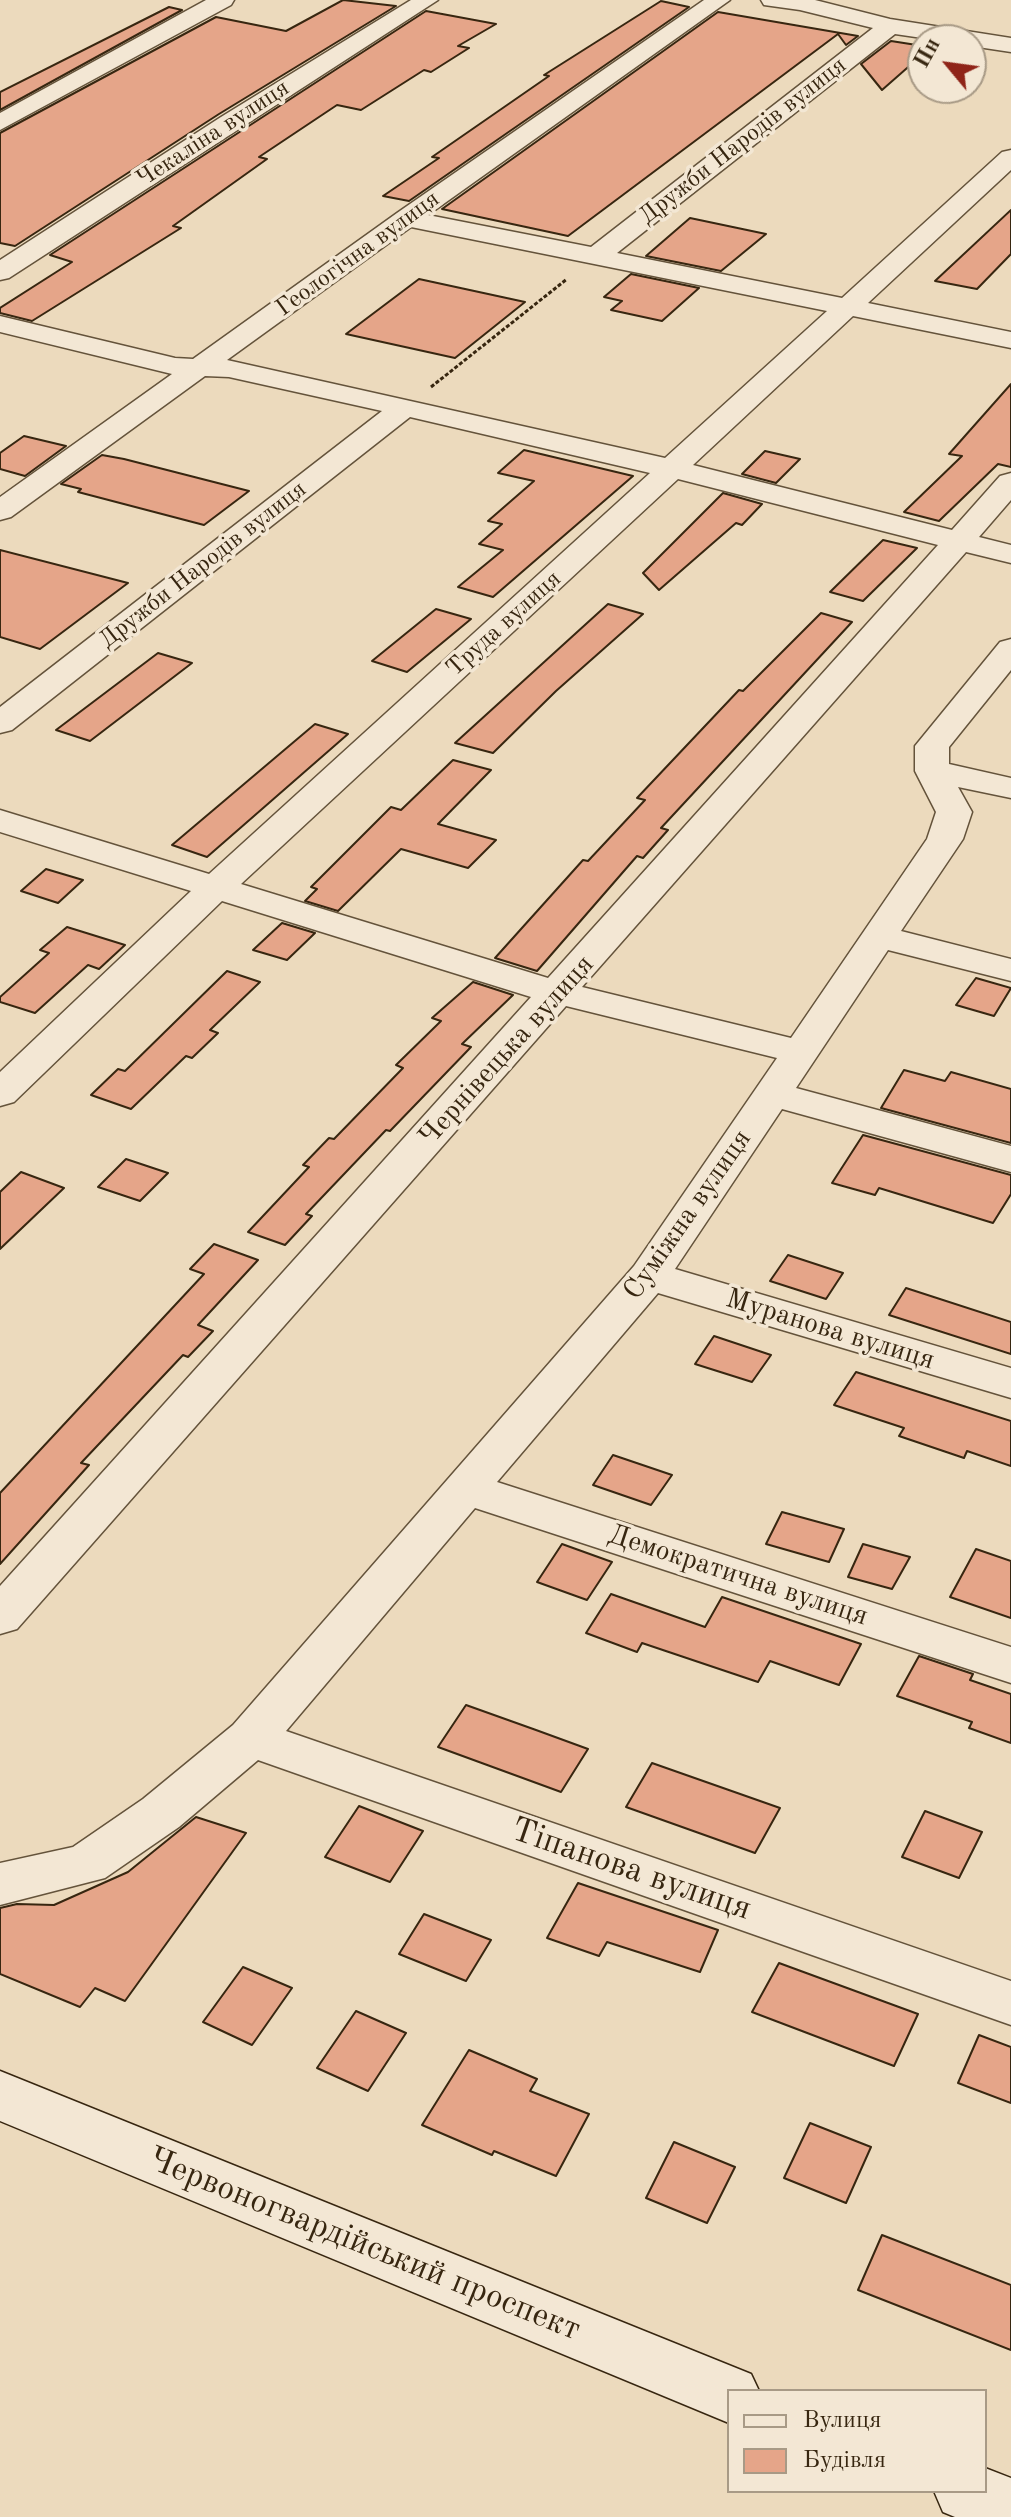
<!DOCTYPE html>
<meta charset="utf-8">
<style>
body{margin:0}
#map{position:relative;width:1011px;height:2517px;overflow:hidden;background:#ecdabd;font-family:"Old Standard TT",serif}
canvas{display:block}
.legend{position:absolute;left:727px;top:2389px;width:260px;height:104px;box-sizing:border-box;background:#f3e7d4;border:2px solid #a89a86;margin:0;padding:10px 14px;list-style:none;font-size:24px;color:#372610}
.legend li{display:flex;align-items:center;gap:16px;height:40px}
.legend b{width:40px;border:2px solid #a89a86}
.north{position:absolute;left:907px;top:24px;width:80px;height:80px;box-sizing:border-box;background:#f3e7d4;border:2px solid #a89a86;border-radius:50%;rotate:299deg;font-size:22px;font-weight:700;line-height:32px;text-align:center;color:#372610}
.north::after{content:'';display:block;margin:auto;width:28px;height:36px;background:#8f2418;clip-path:polygon(50% 0,100% 100%,50% 72%,0 100%)}
</style>
<div id="map">
<canvas width="1011" height="2517"></canvas>
<ul class="legend">
<li><b style="height:10px;background:#f3e7d4"></b>Вулиця</li>
<li><b style="height:22px;background:#e5a589"></b>Будівля</li>
</ul>
<div class="north">Пн</div>
</div>
<script>
const ctx = document.querySelector('canvas').getContext('2d');
ctx.lineJoin = 'round';
function paint(path, color) {
  ctx.fillStyle = color;
  ctx.fill(path, 'evenodd');
}
function shape(rows) {
  const path = new Path2D();
  for (const r of rows) {
    path.moveTo(r[0], r[1]);
    for (let i = 2; i < r.length; i += 2) path.lineTo(r[i], r[i + 1]);
  }
  return path;
}
function trace(path, color, width, dash) {
  ctx.strokeStyle = color;
  ctx.lineWidth = width;
  ctx.lineCap = dash ? 'butt' : 'round';
  ctx.setLineDash(dash || []);
  ctx.stroke(path);
}
function drawText(font, color, halo, rows, align = 'center') {
  ctx.font = font + ' "Old Standard TT",serif';
  ctx.lineWidth = 7;
  ctx.setLineDash([]);
  ctx.textBaseline = 'middle';
  ctx.strokeStyle = halo;
  ctx.fillStyle = color;
  for (const [text, x, y, turn = 0] of rows) {
    ctx.save();
    ctx.translate(x, y);
    ctx.rotate((+turn || 0) * Math.PI / 180);
    ctx.textAlign = isNaN(turn) ? turn : align;
    if (halo) ctx.strokeText(text, 0, 0);
    ctx.fillText(text, 0, 0);
    ctx.restore();
  }
}
const building = shape([
 [343,0,396,6,219,114,15,246,0,243,0,133,216,17,286,31,343,0],
 [661,1,689,7,409,201,383,196,439,158,432,157,549,76,544,75,661,1],
 [169,7,182,10,0,110,0,92,169,7],
 [426,11,496,24,458,46,469,48,431,72,424,70,361,110,337,105,259,157,267,159,173,226,181,228,32,321,0,313,0,308,72,262,50,255,426,11],
 [718,12,858,36,846,45,838,34,568,236,442,209,718,12],
 [891,41,923,46,923,54,882,90,861,64,891,41],
 [1011,210,1011,254,977,289,935,281,1011,210],
 [690,218,766,234,721,271,646,256,690,218],
 [631,274,699,288,662,321,611,310,622,301,604,297,631,274],
 [419,279,525,302,455,358,346,334,419,279],
 [1011,384,1011,467,998,464,939,521,904,512,962,456,949,454,1011,384],
 [24,436,66,446,25,476,0,469,0,453,24,436],
 [524,450,633,476,493,597,458,587,503,550,479,544,502,524,488,521,534,481,498,473,524,450],
 [765,451,800,459,776,483,742,474,765,451],
 [102,455,124,459,249,491,204,525,78,492,81,489,61,484,102,455],
 [723,493,762,504,742,525,736,523,659,590,643,573,723,493],
 [883,540,917,548,863,601,830,592,883,540],
 [0,550,128,583,40,649,0,637,0,550],
 [608,604,643,614,556,691,493,753,455,743,608,604],
 [436,609,471,619,407,672,372,661,436,609],
 [821,613,852,622,661,828,668,830,643,858,637,856,537,971,495,958,583,860,588,861,645,800,637,798,739,690,743,691,821,613],
 [158,653,192,663,90,741,56,730,158,653],
 [315,724,348,734,207,857,172,845,315,724],
 [453,760,491,770,438,824,496,840,468,868,401,849,338,911,305,901,317,889,311,887,391,807,401,810,453,760],
 [46,869,83,880,58,903,21,891,46,869],
 [282,923,315,933,287,960,253,950,282,923],
 [67,927,125,945,99,969,88,965,35,1013,0,1002,0,997,49,953,40,950,67,927],
 [227,971,260,982,210,1030,218,1033,192,1058,186,1056,131,1109,91,1095,118,1069,125,1071,227,971],
 [976,978,1011,988,994,1016,956,1005,976,978],
 [473,982,513,995,462,1044,471,1047,390,1131,386,1130,306,1214,312,1216,285,1245,248,1232,309,1167,303,1165,329,1138,334,1139,403,1068,396,1065,441,1021,432,1018,473,982],
 [904,1070,945,1081,951,1072,1011,1089,1011,1143,881,1108,904,1070],
 [863,1135,1011,1175,1011,1194,993,1223,879,1188,875,1195,832,1183,863,1135],
 [126,1159,168,1173,140,1201,98,1187,126,1159],
 [21,1172,64,1188,0,1249,0,1192,21,1172],
 [214,1244,258,1260,198,1325,213,1331,188,1357,183,1355,81,1463,89,1465,0,1564,0,1493,204,1274,190,1269,214,1244],
 [788,1255,843,1273,826,1299,770,1281,788,1255],
 [906,1288,1011,1322,1011,1354,889,1315,906,1288],
 [714,1336,771,1355,752,1382,695,1364,714,1336],
 [856,1372,1011,1421,1011,1466,967,1451,964,1458,899,1436,904,1428,834,1405,856,1372],
 [613,1455,672,1475,651,1505,593,1485,613,1455],
 [782,1512,844,1529,829,1562,766,1544,782,1512],
 [562,1544,612,1562,587,1600,537,1582,562,1544],
 [863,1544,910,1557,892,1589,848,1577,863,1544],
 [976,1549,1011,1561,1011,1618,950,1597,976,1549],
 [611,1594,705,1627,722,1597,861,1644,839,1685,770,1661,758,1682,642,1643,637,1652,586,1633,611,1594],
 [919,1656,973,1674,970,1680,1011,1694,1011,1743,969,1728,972,1722,897,1696,919,1656],
 [466,1705,536,1730,588,1749,561,1792,438,1747,466,1705],
 [652,1763,780,1808,755,1853,626,1807,652,1763],
 [359,1806,423,1831,390,1882,325,1857,359,1806],
 [925,1811,982,1832,959,1878,902,1857,925,1811],
 [196,1817,246,1833,125,2001,95,1988,80,2007,0,1974,0,1908,17,1904,54,1905,128,1872,196,1817],
 [578,1883,718,1930,700,1972,607,1942,599,1956,547,1938,578,1883],
 [424,1914,491,1940,466,1981,399,1954,424,1914],
 [779,1963,918,2014,894,2066,752,2012,779,1963],
 [243,1967,292,1988,252,2045,203,2022,243,1967],
 [356,2011,406,2033,368,2091,317,2068,356,2011],
 [979,2035,1011,2047,1011,2103,958,2083,979,2035],
 [469,2050,537,2079,530,2091,589,2114,556,2176,494,2151,492,2155,422,2125,469,2050],
 [810,2123,871,2147,846,2203,784,2178,810,2123],
 [674,2142,735,2167,707,2223,646,2198,674,2142],
 [882,2235,1011,2285,1011,2350,858,2290,882,2235]
]);
paint(building, '#e5a589');
trace(building, '#372610', 2);
const street = shape([
 [206,0,234,0,231,5,0,130,0,113,206,0],
 [411,0,438,0,9,278,0,280,0,260,221,117,411,0],
 [704,0,730,0,428,215,591,247,873,28,800,10,764,5,761,0,815,0,890,19,1011,38,1011,52,971,46,971,40,936,40,895,34,617,253,842,298,1002,152,1011,150,1011,170,868,303,1011,332,1011,348,853,316,693,465,952,530,1000,476,1011,473,1011,500,979,537,1011,545,1011,563,966,552,582,987,791,1038,927,839,936,812,915,771,915,746,1000,642,1011,639,1011,670,949,747,949,764,1011,778,1011,798,958,787,972,812,963,839,901,931,1011,959,1011,981,888,950,796,1088,1011,1146,1011,1172,782,1109,675,1269,1011,1368,1011,1398,658,1293,497,1482,1011,1647,1011,1683,475,1508,286,1731,1011,1981,1011,2025,258,1760,179,1827,105,1878,0,1905,0,1863,73,1847,143,1799,233,1725,634,1266,777,1058,566,1006,17,1629,0,1634,0,1586,531,997,222,901,14,1102,0,1106,0,1072,191,891,0,832,0,810,209,874,650,473,410,417,12,730,0,733,0,707,382,411,229,377,205,376,11,517,0,520,0,497,172,374,0,332,0,316,175,358,193,359,397,213,704,0],
 [411,227,827,311,665,458,227,360,411,227],
 [678,479,938,545,548,978,241,884,678,479]
]);
const secondary = shape([
 [0,2071,751,2374,759,2391,729,2391,729,2423,0,2121,0,2071],
 [985,2468,1011,2478,1011,2517,955,2517,943,2512,934,2491,985,2491,985,2468]
]);
trace(street, '#64533b', 3);
trace(secondary, '#372610', 3);
trace(shape([
 [431,387,567,279]
]), '#372610', 3, [4, 2]);
paint(street, '#f3e7d4');
paint(secondary, '#f3e7d4');
drawText('24px', '#372610', '#f3e7d4', [
 ["Чекаліна вулиця",213,134,-33],
 ["Дружби Народів вулиця",743,141,-38],
 ["Геологічна вулиця",358,254,-36],
 ["Дружби Народів вулиця",203,565,-38],
 ["Труда вулиця",504,624,-42]
]);
drawText('28px', '#372610', '#f3e7d4', [
 ["Чернівецька вулиця",507,1051,-48],
 ["Суміжна вулиця",688,1215,-55],
 ["Муранова вулиця",830,1330,17],
 ["Демократична вулиця",738,1576,18]
]);
drawText('34px', '#372610', '#f3e7d4', [
 ["Тіпанова вулиця",631,1870,19],
 ["Червоногвардійський проспект",364,2245,22]
]);
</script>
